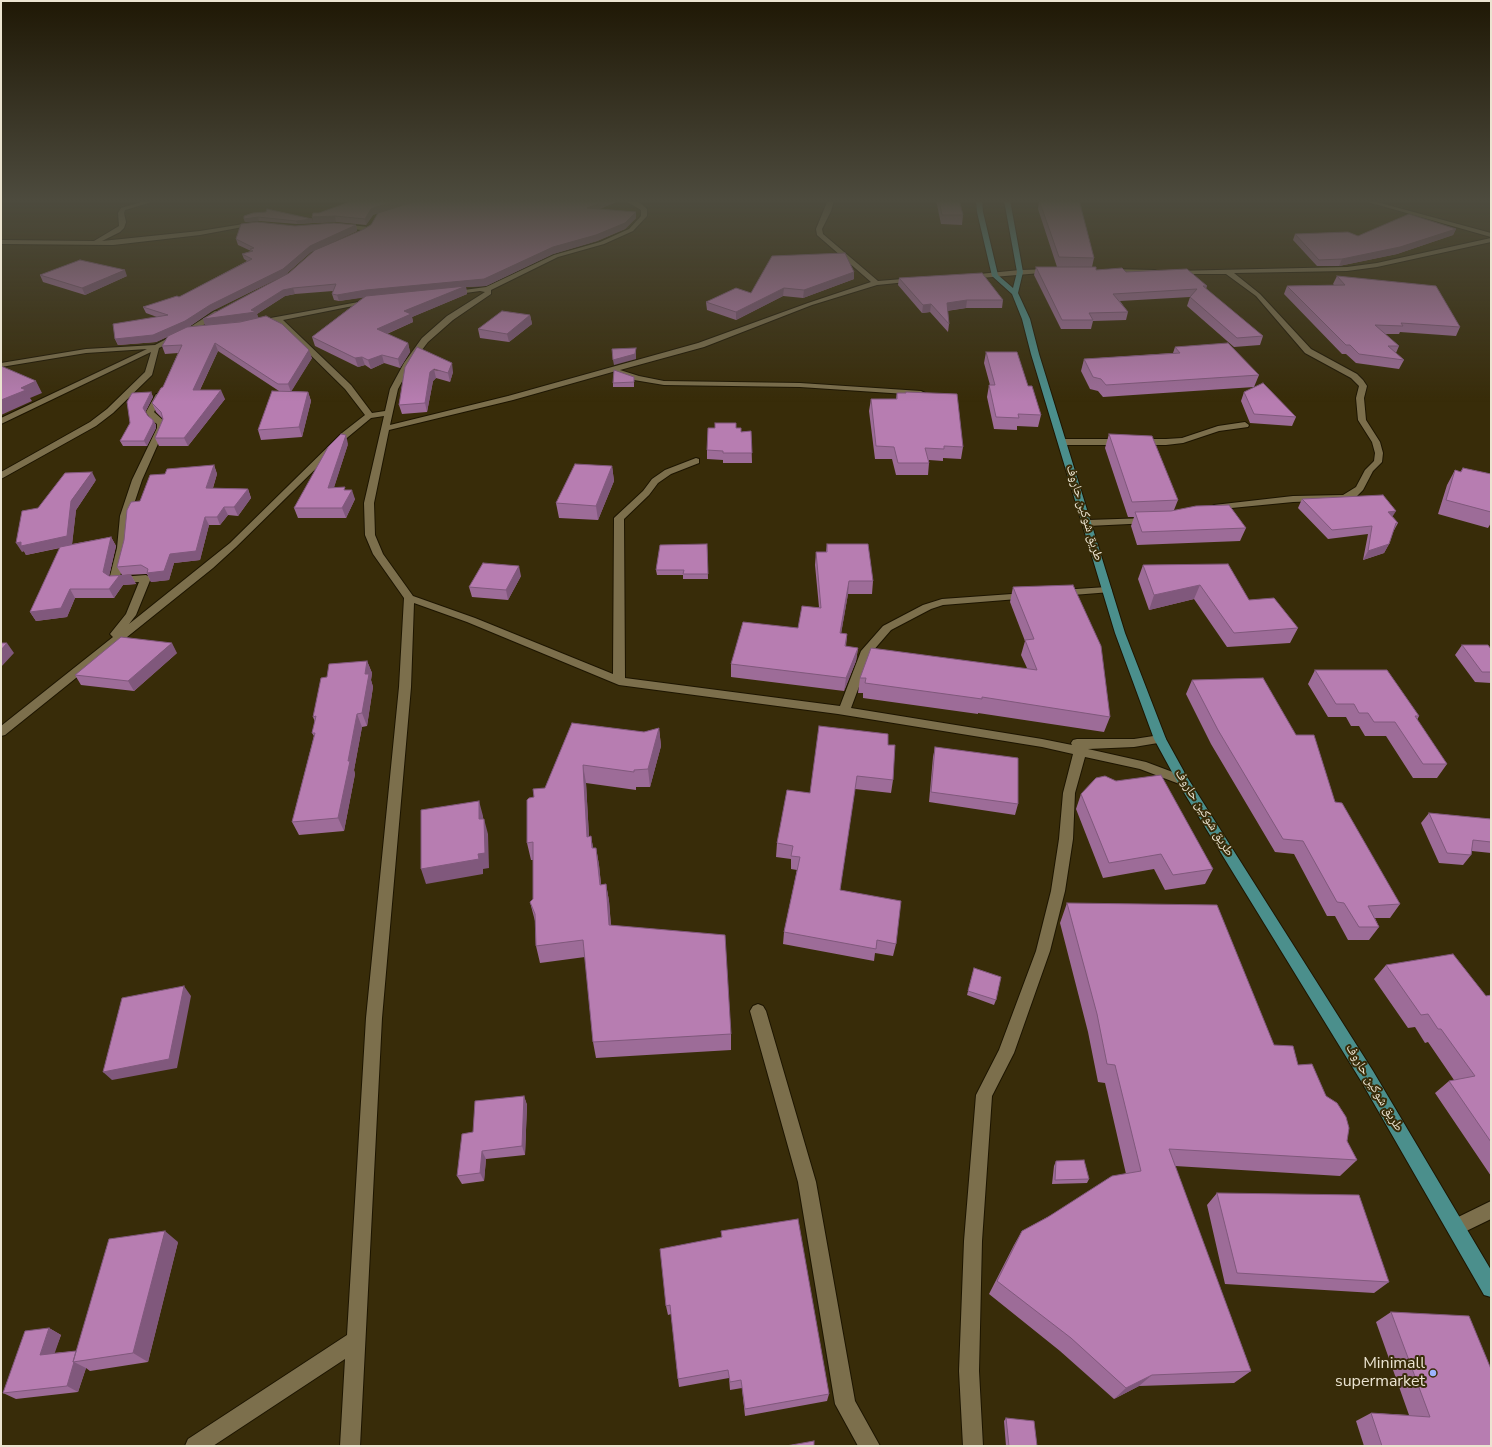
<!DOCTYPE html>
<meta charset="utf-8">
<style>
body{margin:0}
#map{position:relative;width:1492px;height:1447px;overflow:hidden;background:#382c09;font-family:"Nunito Sans",sans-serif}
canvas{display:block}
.frame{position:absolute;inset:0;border:2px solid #ebe4d1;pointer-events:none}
</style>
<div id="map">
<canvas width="1492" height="1447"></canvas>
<div class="frame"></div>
</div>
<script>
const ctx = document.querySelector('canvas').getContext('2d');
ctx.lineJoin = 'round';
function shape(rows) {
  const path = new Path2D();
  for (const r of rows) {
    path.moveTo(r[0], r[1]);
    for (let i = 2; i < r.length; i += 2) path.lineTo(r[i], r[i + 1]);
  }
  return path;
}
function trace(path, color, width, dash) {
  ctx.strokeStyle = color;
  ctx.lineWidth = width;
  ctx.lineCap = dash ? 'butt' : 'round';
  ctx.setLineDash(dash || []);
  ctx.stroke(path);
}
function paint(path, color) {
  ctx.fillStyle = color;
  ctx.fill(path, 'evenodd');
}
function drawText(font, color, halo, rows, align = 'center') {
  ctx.font = font + ' "Nunito Sans","Noto Naskh Arabic",sans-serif';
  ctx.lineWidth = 4;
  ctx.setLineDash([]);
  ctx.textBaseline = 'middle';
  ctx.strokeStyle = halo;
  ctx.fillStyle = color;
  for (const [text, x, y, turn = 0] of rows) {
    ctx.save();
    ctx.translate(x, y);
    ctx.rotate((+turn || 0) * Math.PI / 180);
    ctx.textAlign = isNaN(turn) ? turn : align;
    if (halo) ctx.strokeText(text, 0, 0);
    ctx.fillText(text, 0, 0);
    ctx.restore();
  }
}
const street = shape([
 [149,200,158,200,125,210,124,213,126,222,124,228,120,232,102,241,200,231,256,222,259,224,200,235,113,245,1,244,1,240,94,241,119,226,118,213,121,208,149,200],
 [624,200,632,200,640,203,647,209,647,216,633,231,604,244,558,257,491,290,491,294,453,320,428,342,412,363,398,389,390,425,508,396,698,343,808,303,871,282,817,235,816,229,828,200,834,200,831,211,822,229,823,234,878,281,915,278,917,279,917,281,877,285,812,305,704,347,620,370,639,376,664,381,800,383,921,391,925,393,921,395,800,387,664,385,634,380,616,374,616,371,513,400,389,430,374,503,375,535,383,554,413,596,475,618,613,674,614,518,643,491,652,479,665,470,696,458,699,459,699,463,671,474,658,483,649,495,624,519,625,678,840,706,861,651,883,626,923,605,942,599,1026,593,1030,594,1031,596,1030,598,943,605,931,609,891,630,872,652,851,708,1042,739,1072,745,1071,743,1073,740,1077,739,1134,739,1160,735,1164,736,1166,739,1164,742,1134,747,1088,749,1146,762,1186,777,1188,780,1186,783,1182,785,1140,769,1085,757,1075,793,1073,839,1065,891,1050,951,1014,1053,992,1096,982,1241,979,1371,983,1446,963,1446,959,1371,964,1241,976,1095,999,1050,1036,951,1051,891,1059,839,1063,793,1073,754,1042,747,838,714,619,685,467,622,414,603,411,687,382,1018,360,1446,340,1446,345,1359,213,1446,185,1446,188,1439,347,1335,366,1018,399,687,404,598,373,554,365,535,364,503,384,416,371,418,348,437,236,547,213,568,5,735,1,736,1,726,113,637,110,634,126,614,139,582,114,583,109,580,117,548,120,516,132,480,157,428,157,424,151,420,146,412,156,394,163,396,154,412,164,421,165,428,142,480,130,516,127,548,120,577,146,575,151,578,136,615,129,624,230,543,342,433,365,415,345,389,276,321,257,325,253,323,254,321,375,299,376,300,373,302,283,320,351,385,372,413,385,411,390,389,404,363,422,338,447,316,485,292,480,291,451,295,449,294,449,292,486,287,554,255,600,242,629,229,641,216,641,210,624,200],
 [1361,200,1369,200,1491,233,1491,237,1361,200],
 [340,224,369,227,372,229,369,231,338,227,337,226,340,224],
 [1491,238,1491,242,1377,267,1347,271,1234,273,1260,294,1311,349,1357,374,1363,380,1367,386,1364,398,1366,420,1380,442,1383,453,1382,462,1373,471,1363,490,1357,496,1348,500,1293,502,1211,510,1209,508,1214,505,1293,496,1343,495,1356,487,1365,470,1374,461,1375,453,1372,442,1358,420,1356,398,1359,386,1351,378,1305,353,1256,296,1226,274,1175,274,1173,273,1173,271,1347,267,1377,263,1491,238],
 [1051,269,1053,270,1053,272,969,279,966,277,969,275,1020,270,1051,269],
 [1109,269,1155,270,1158,272,1155,274,1107,272,1107,270,1109,269],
 [215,311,222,313,191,333,184,331,215,311],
 [174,335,181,337,159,348,152,375,113,413,96,426,1,479,1,472,90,422,107,409,145,372,151,352,1,424,1,418,147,349,86,353,1,367,1,363,86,349,155,345,174,335],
 [1245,422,1249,425,1248,427,1219,431,1183,443,1166,445,1062,445,1058,442,1062,439,1166,439,1182,438,1218,426,1245,422],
 [1147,518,1152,521,1150,523,1088,526,1083,523,1088,520,1147,518],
 [1107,587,1112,590,1111,592,1060,596,1055,593,1060,590,1107,587],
 [758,1004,763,1006,766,1011,816,1182,855,1401,880,1446,858,1446,835,1404,798,1182,750,1011,753,1006,758,1004],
 [1491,1201,1491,1219,1456,1236,1450,1233,1447,1227,1450,1221,1491,1201]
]);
const primary = shape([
 [976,200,982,200,983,212,998,275,1013,288,1017,272,1004,200,1010,200,1023,272,1018,293,1030,319,1039,354,1125,633,1166,739,1187,777,1373,1071,1491,1270,1491,1297,1484,1295,1361,1081,1178,783,1154,739,1115,633,1031,354,1022,319,1012,294,992,276,977,212,976,200]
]);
trace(street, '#1d1500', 2);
trace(primary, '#1d1500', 2);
paint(street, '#7c6f4c');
paint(primary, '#4b8f8c');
paint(shape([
 [355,200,621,200,599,209,636,212,636,218,625,229,597,241,553,254,486,286,466,287,467,294,412,317,413,322,387,334,408,343,410,352,400,368,384,363,371,369,365,365,358,367,315,346,312,337,364,297,339,301,334,300,332,294,333,291,295,294,285,296,257,314,258,318,312,358,291,391,308,392,311,401,302,437,261,440,258,430,279,391,218,351,200,390,225,399,188,446,159,446,155,438,163,419,156,412,152,403,163,387,178,353,165,354,162,346,169,336,156,342,118,345,115,339,157,317,146,313,143,307,179,297,247,261,244,259,242,254,251,251,238,245,236,239,295,226,356,225,357,231,311,252,285,275,212,311,189,327,205,325,289,273,362,230,401,206,378,213,373,215,366,225,336,222,313,223,319,213],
 [936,200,959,200,963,215,962,225,941,224],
 [1039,200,1094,258,1092,267,1096,270,1126,272,1207,286,1206,289,1263,336,1260,345,1234,347,1187,306,1190,297,1120,301,1128,312,1126,320,1093,321,1091,329,1061,329,1034,275,1036,267,1057,267,1038,209],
 [244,216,312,219,313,223,297,224,259,221,245,222,244,219],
 [1456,229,1453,235,1397,254,1339,266,1317,266,1293,240,1295,234,1358,236],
 [854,272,854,279,803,298,783,296,736,320,707,310,706,302],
 [40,275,127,276,85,295,43,282],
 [1337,276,1460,327,1456,336,1400,332,1399,334,1385,334,1399,346,1396,353,1404,360,1399,369,1356,363,1346,354,1342,354,1284,294,1287,286,1334,285,1333,284],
 [899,278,1003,300,1002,308,966,308,947,311,949,324,948,332,930,312,922,313,898,285],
 [530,315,532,324,509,342,480,338,478,329],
 [1175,347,1259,375,1254,387,1103,397,1098,391,1090,389,1081,371,1084,359,1173,353],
 [986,352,1028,386,1041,415,1038,427,1017,426,1017,430,994,429,987,397,989,385,990,385,984,363],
 [405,367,453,372,450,382,436,378,433,381,427,412,402,414,399,405],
 [634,377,634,387,613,387,613,383],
 [151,392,153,397,145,412,148,416,153,420,156,425,156,428,147,446,123,446,120,441],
 [1244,392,1296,417,1292,426,1250,423,1241,401],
 [897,393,963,447,961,459,943,458,943,461,929,460,929,463,928,475,896,475,892,459,875,459,869,411,871,399,896,399],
 [736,428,741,432,751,431,752,463,723,463,723,460,707,459,707,450],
 [1109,434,1178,500,1174,510,1246,528,1240,541,1137,545,1131,526,1134,517,1128,517,1105,448],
 [348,444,334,487,346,490,355,499,346,518,298,518,294,508],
 [214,465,217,474,213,488,248,489,251,498,238,516,228,515,220,525,209,525,200,560,174,563,169,580,151,582,147,574,146,574,124,575,131,575,136,584,123,585,114,598,75,598,67,617,36,621,30,612,60,548,26,555,24,551,22,552,96,480,76,510,72,544,111,537,116,546,109,576,122,575,117,567,140,501,165,474],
 [612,466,614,481,598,520,559,518,556,503],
 [1463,468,1491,474,1491,523,1488,528,1438,514,1447,485,1455,470,1460,472],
 [1302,499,1393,517,1398,523,1393,532,1389,544,1384,553,1363,560,1368,534,1328,539,1298,508],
 [707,544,708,579,683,579,683,575,657,575,656,570],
 [827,544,873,581,872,594,848,594,841,633,847,634,846,647,858,648,856,661,844,691,731,677,731,664,798,628,819,607,815,565,816,552,826,552],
 [1143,565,1249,600,1298,628,1290,643,1227,647,1194,599,1149,610,1138,579],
 [521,576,508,600,472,597,469,587],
 [1013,587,1110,717,1104,732,978,713,978,714,863,698,863,693,858,693,860,678,1027,668,1021,655,1025,641,1010,602],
 [1462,645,1491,649,1491,683,1475,682,1455,655],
 [177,653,134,691,81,685,75,675],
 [367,661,372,673,371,680,373,687,367,726,362,727,354,770,355,774,344,831,299,835,292,822,314,736,312,733,315,722,313,717],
 [1315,670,1419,716,1417,720,1447,764,1437,778,1413,778,1386,736,1365,736,1359,726,1351,726,1346,717,1328,717,1308,684],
 [1192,680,1335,802,1400,904,1390,918,1375,918,1379,927,1369,940,1348,940,1335,916,1327,916,1294,854,1275,852,1211,744,1186,694],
 [572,723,644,732,659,728,661,746,650,787,636,787,636,790,586,783,589,837,591,836,593,848,596,848,599,865,601,885,606,884,609,901,611,925,731,1034,731,1050,596,1058,593,1042,585,957,540,963,536,946,535,921,530,902,533,899,533,860,531,860,527,843,534,797,545,788],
 [888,745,893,780,891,793,855,789,840,890,896,944,893,956,875,953,874,961,783,944,784,932,797,870,791,869,791,859,776,857,777,843,810,793],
 [935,747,1018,804,1015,815,929,802,933,757],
 [1081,794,1213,869,1205,884,1165,890,1154,869,1103,878,1076,809],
 [1429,813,1491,819,1491,853,1472,851,1471,855,1463,865,1439,863,1421,823],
 [1067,903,1274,1045,1298,1065,1326,1096,1347,1141,1357,1160,1340,1176,1175,1166,1251,1371,1234,1383,1139,1386,1114,1399,1060,1351,989,1294,1014,1245,1022,1231,1126,1174,1105,1083,1098,1082,1088,1032,1060,923],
 [1386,965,1486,996,1491,995,1491,1176,1435,1093,1449,1081,1454,1080,1428,1042,1425,1043,1415,1027,1408,1028,1374,979],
 [974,968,996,1000,994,1005,967,995],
 [524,1096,527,1105,525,1155,486,1159,484,1181,462,1184,457,1176,473,1132],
 [1056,1161,1089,1179,1087,1183,1052,1184,1054,1166],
 [1217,1193,1389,1282,1374,1293,1225,1284,1207,1205],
 [721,1231,829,1394,827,1401,745,1416,742,1388,730,1390,729,1378,679,1387,678,1379,671,1314,668,1315,666,1306,722,1237],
 [178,1242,148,1362,90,1371,86,1368,78,1392,16,1399,3,1393,49,1328,61,1335,54,1353,76,1351],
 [1391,1312,1491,1446,1364,1446,1356,1421,1371,1413,1409,1415,1376,1322],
 [1006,1418,1037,1446,1006,1446,1004,1421]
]), '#9d6c98');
paint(shape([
 [400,200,421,200,378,213,373,215,366,225,365,219,371,209,376,207],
 [608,200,621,200,588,214,587,208],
 [636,212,636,218,625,229,597,241,553,254,486,286,466,287,467,294,412,317,413,322,379,337,368,297,339,301,337,295,553,247],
 [335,216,336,222,313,223,312,217],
 [258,217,259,221,245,222,244,219],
 [312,219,313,223,297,224,296,221],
 [356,225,357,231,311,252,285,275,212,311,187,328,156,342,118,345,115,339,210,305,310,246],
 [1456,229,1453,235,1397,254,1339,266,1342,259],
 [125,270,127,276,85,295,82,288],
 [854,272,854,279,803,298,804,290],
 [293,288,295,294,285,296,257,314,259,319,205,326,203,319,251,310,283,290],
 [784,288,783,296,736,320,736,312],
 [967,300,966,308,945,311,947,303],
 [931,304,930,312,922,313,923,305],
 [530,315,532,324,509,342,507,334],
 [215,343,218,351,196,398,193,390],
 [408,343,410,352,400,368,398,359],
 [636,348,636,359,614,365,613,360],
 [309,350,312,358,291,392,288,384],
 [382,355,384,363,371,369,368,360],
 [362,357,365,365,358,367,355,358],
 [452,363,453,372,450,382,448,373],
 [434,369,436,378,433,381,427,412,425,403,430,372],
 [36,381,42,393,30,398,32,401,1,415,1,400,21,388],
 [221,390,225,399,188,446,184,438],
 [151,392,153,397,145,413,143,408],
 [308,392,311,401,302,437,299,427],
 [153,420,156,425,156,428,147,446,144,441],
 [346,435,348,444,331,497,328,488],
 [214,465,217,474,210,497,206,488],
 [612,466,614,481,598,520,596,506],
 [92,472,96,480,76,510,72,545,26,555,24,551,22,552,16,543,71,501],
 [248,489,251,498,238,516,234,507],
 [352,490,355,499,346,518,342,508],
 [224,507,228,515,220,525,217,517],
 [1396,511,1391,519,1388,512],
 [205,517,209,525,200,560,174,563,169,580,151,582,147,573,170,554],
 [111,537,116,546,108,581,103,572],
 [1389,544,1384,553,1363,560,1368,551],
 [519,566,521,576,508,600,506,590],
 [131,575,136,584,123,585,114,598,109,589,119,576],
 [849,581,848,594,839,646,840,633],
 [1200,585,1194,599,1149,610,1154,595],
 [70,589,75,598,67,617,36,621,30,612],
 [7,643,14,653,1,667,1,650],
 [172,643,177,653,134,691,128,681],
 [858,648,856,661,844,691,846,678],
 [367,661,372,673,371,680,373,687,367,726,362,713,365,674],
 [357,714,362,727,354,770,355,774,344,831,338,818,348,761],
 [659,728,661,746,650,787,648,769],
 [583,765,586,783,590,854,587,837],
 [479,801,483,816,484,834,479,819],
 [484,819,488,834,489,868,483,869,483,874,426,884,421,869,478,854],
 [591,836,594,854,592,848],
 [596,848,599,865,603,902,600,885],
 [606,884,609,901,612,942,609,925],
 [184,986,191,996,177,1068,112,1080,103,1072],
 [524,1096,527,1105,525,1155,522,1146],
 [482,1151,486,1159,484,1181,480,1173],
 [165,1231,178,1242,148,1362,133,1353],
 [49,1328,61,1335,52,1361,40,1355],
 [74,1362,86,1368,78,1392,67,1386],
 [1152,1375,1139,1386,1114,1399,1126,1388]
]), '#80587c');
const building = shape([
 [355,200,400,200,376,207,371,209,365,219,335,216,312,217,313,213,319,213,355,200],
 [419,200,608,200,587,208,636,212,625,223,596,235,553,247,484,279,366,290,337,295,332,294,336,284,293,288,283,290,251,310,256,312,203,319,289,273,315,250,362,230,371,225,378,213,419,200],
 [939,200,959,200,963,215,942,215,939,200],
 [1039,200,1079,200,1094,258,1059,257,1039,200],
 [267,209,312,219,296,221,258,217,244,219,244,216,253,213,266,212,267,209],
 [1409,214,1456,229,1400,247,1342,259,1319,260,1295,234,1348,232,1358,236,1409,214],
 [257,222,295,226,334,223,356,225,310,246,283,269,210,305,185,321,153,335,115,339,113,324,168,315,143,307,177,296,179,297,252,259,242,254,253,251,250,249,254,248,236,239,241,224,257,222],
 [845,253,854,272,804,290,784,288,736,312,706,302,736,288,751,293,772,256,845,253],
 [80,260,125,270,82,288,40,275,80,260],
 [1036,267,1096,267,1096,270,1122,268,1126,272,1187,269,1207,286,1203,286,1263,336,1237,338,1190,297,1197,289,1113,294,1128,312,1089,313,1093,320,1062,320,1036,267],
 [982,273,1003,300,967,300,947,303,949,324,931,304,923,305,899,278,982,273],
 [1337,276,1436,286,1460,327,1401,323,1403,326,1375,325,1399,346,1388,346,1404,360,1359,354,1350,345,1346,345,1287,286,1345,285,1337,276],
 [466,286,404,311,411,314,377,329,408,343,398,359,382,355,368,360,362,357,355,358,312,337,366,296,466,286],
 [502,311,530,315,507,334,478,329,502,311],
 [266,316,282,324,309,350,288,384,278,384,215,343,193,390,221,390,184,438,155,438,163,419,161,412,152,403,161,388,163,387,182,345,162,346,168,336,187,327,240,322,266,316],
 [1228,343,1259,375,1106,385,1101,379,1093,377,1084,359,1180,353,1175,347,1228,343],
 [417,347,452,363,448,373,434,369,430,372,425,403,399,405,405,367,417,347],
 [636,348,635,354,613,360,612,349,636,348],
 [986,352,1017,352,1028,386,1032,386,1041,415,1018,414,1019,418,996,417,989,385,995,385,986,352],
 [1,366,36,381,21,388,26,390,1,400,1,366],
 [614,370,634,377,634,382,613,383,614,370],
 [1263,383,1296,417,1254,414,1244,392,1263,383],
 [272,391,308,392,299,427,258,430,272,391],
 [151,392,143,408,148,416,153,420,153,423,144,441,120,441,130,423,127,402,132,393,151,392],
 [906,392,957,394,963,447,944,446,944,449,925,448,929,463,898,463,894,447,876,446,871,399,897,399,897,393,906,393,906,392],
 [715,423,736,423,736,428,741,428,741,432,751,431,752,453,723,453,723,451,707,450,708,428,715,428,715,423],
 [341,434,346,435,328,488,345,487,344,490,352,490,342,508,294,508,328,447,341,434],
 [1109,434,1152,436,1178,500,1132,502,1109,434],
 [575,464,612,466,596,506,556,503,575,464],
 [214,465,206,488,248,489,234,507,224,507,217,517,205,517,196,551,170,554,164,571,147,573,148,569,141,565,117,567,124,540,127,510,131,502,140,501,150,475,165,474,167,469,214,465],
 [1463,468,1491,474,1491,512,1446,500,1455,470,1461,472,1463,468],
 [92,472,71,501,67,536,21,546,21,542,16,543,22,511,38,508,65,473,92,472],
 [1383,495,1396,511,1388,512,1398,523,1396,523,1389,544,1368,551,1372,526,1332,530,1302,499,1383,495],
 [1229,505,1246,528,1142,532,1135,512,1171,511,1196,506,1229,505],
 [111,537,103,572,109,576,131,575,119,576,109,589,70,589,61,608,30,612,60,547,111,537],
 [707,544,708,574,683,574,684,570,656,570,660,545,707,544],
 [827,544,868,544,873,581,849,581,840,633,847,634,845,646,858,648,846,678,731,664,743,622,798,628,802,606,821,608,816,552,827,552,827,544],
 [483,563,519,566,506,590,469,587,483,563],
 [1228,564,1249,600,1274,598,1298,628,1234,633,1200,585,1154,595,1143,565,1228,564],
 [1073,585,1101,646,1110,717,982,697,982,699,865,683,866,678,860,678,871,648,1037,670,1025,640,1034,639,1013,587,1073,585],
 [121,637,172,643,128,681,75,675,121,637],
 [1,643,7,643,1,650,1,643],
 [1462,645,1488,645,1491,649,1491,672,1482,672,1462,645],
 [367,661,365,674,369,674,362,713,357,714,348,761,350,761,338,818,292,822,315,733,312,733,316,716,313,717,321,678,327,677,329,664,367,661],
 [1315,670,1387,670,1419,716,1415,716,1447,764,1423,764,1395,722,1374,722,1368,713,1359,713,1354,704,1336,704,1315,670],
 [1263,678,1296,735,1314,735,1335,802,1342,803,1400,904,1368,906,1379,927,1359,927,1344,903,1337,902,1303,841,1283,839,1218,730,1192,680,1263,678],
 [572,723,644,732,659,728,648,769,634,770,634,772,583,765,587,837,591,836,592,848,596,848,600,885,606,884,609,925,725,935,731,1034,593,1042,583,940,536,946,535,914,530,902,533,899,533,842,527,843,527,800,529,798,534,797,533,789,545,788,572,723],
 [819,726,888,734,888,745,895,745,893,780,857,776,840,890,901,901,896,944,877,940,876,949,784,932,800,857,791,856,793,846,777,843,787,790,810,793,819,726],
 [935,747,1018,758,1018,804,931,792,935,747],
 [1161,775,1213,869,1173,875,1161,854,1109,863,1081,794,1096,778,1105,776,1116,781,1161,775],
 [479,801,479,819,484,819,485,853,478,854,479,859,421,869,421,810,479,801],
 [1429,813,1491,819,1491,842,1473,840,1471,855,1447,853,1429,813],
 [1067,903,1217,905,1274,1045,1293,1046,1298,1065,1312,1064,1326,1096,1337,1103,1346,1117,1349,1128,1347,1141,1357,1160,1169,1149,1251,1371,1152,1375,1126,1388,1071,1338,997,1281,1022,1231,1048,1217,1112,1176,1141,1171,1115,1065,1107,1064,1097,1014,1067,903],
 [1453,954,1486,996,1491,995,1491,1142,1449,1081,1475,1076,1441,1029,1438,1029,1428,1014,1421,1015,1386,965,1453,954],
 [974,968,1001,977,996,1000,968,991,974,968],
 [184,986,169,1059,103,1072,122,998,184,986],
 [524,1096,522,1146,482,1151,480,1173,457,1176,462,1134,473,1132,475,1101,524,1096],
 [1084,1160,1089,1179,1055,1180,1056,1161,1084,1160],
 [1217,1193,1359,1195,1389,1282,1237,1273,1217,1193],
 [798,1219,829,1394,745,1409,741,1380,730,1382,728,1370,678,1379,670,1305,666,1306,660,1249,722,1237,721,1231,798,1219],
 [165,1231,133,1353,73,1362,109,1239,165,1231],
 [1391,1312,1469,1316,1491,1369,1491,1446,1382,1446,1371,1413,1430,1417,1391,1312],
 [49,1328,40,1355,76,1351,73,1362,74,1362,67,1386,3,1393,25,1331,49,1328],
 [1006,1418,1034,1421,1037,1446,1009,1446,1006,1418],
 [814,1441,814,1446,786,1446,814,1441]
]);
paint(building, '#b77db1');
trace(building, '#80587c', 1);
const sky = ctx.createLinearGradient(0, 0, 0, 402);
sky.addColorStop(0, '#1f1805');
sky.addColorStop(0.5, '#4d4b3e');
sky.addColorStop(1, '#4d4b3e00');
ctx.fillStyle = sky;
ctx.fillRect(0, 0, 1492, 402);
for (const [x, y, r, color] of [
 [1433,1373,4,"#9db4fd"]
]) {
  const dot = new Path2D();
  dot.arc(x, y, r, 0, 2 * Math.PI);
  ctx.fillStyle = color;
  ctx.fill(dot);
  trace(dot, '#382c09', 1.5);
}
drawText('13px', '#ebe4d1', '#382c09', [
 ["طريق شوكين حاروف",1084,513,73],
 ["طريق شوكين حاروف",1204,813,58],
 ["طريق شوكين حاروف",1374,1088,59]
]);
drawText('16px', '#ebe4d1', '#382c09', [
 ["Minimall",1425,1364],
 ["supermarket",1425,1382]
], 'right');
</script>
